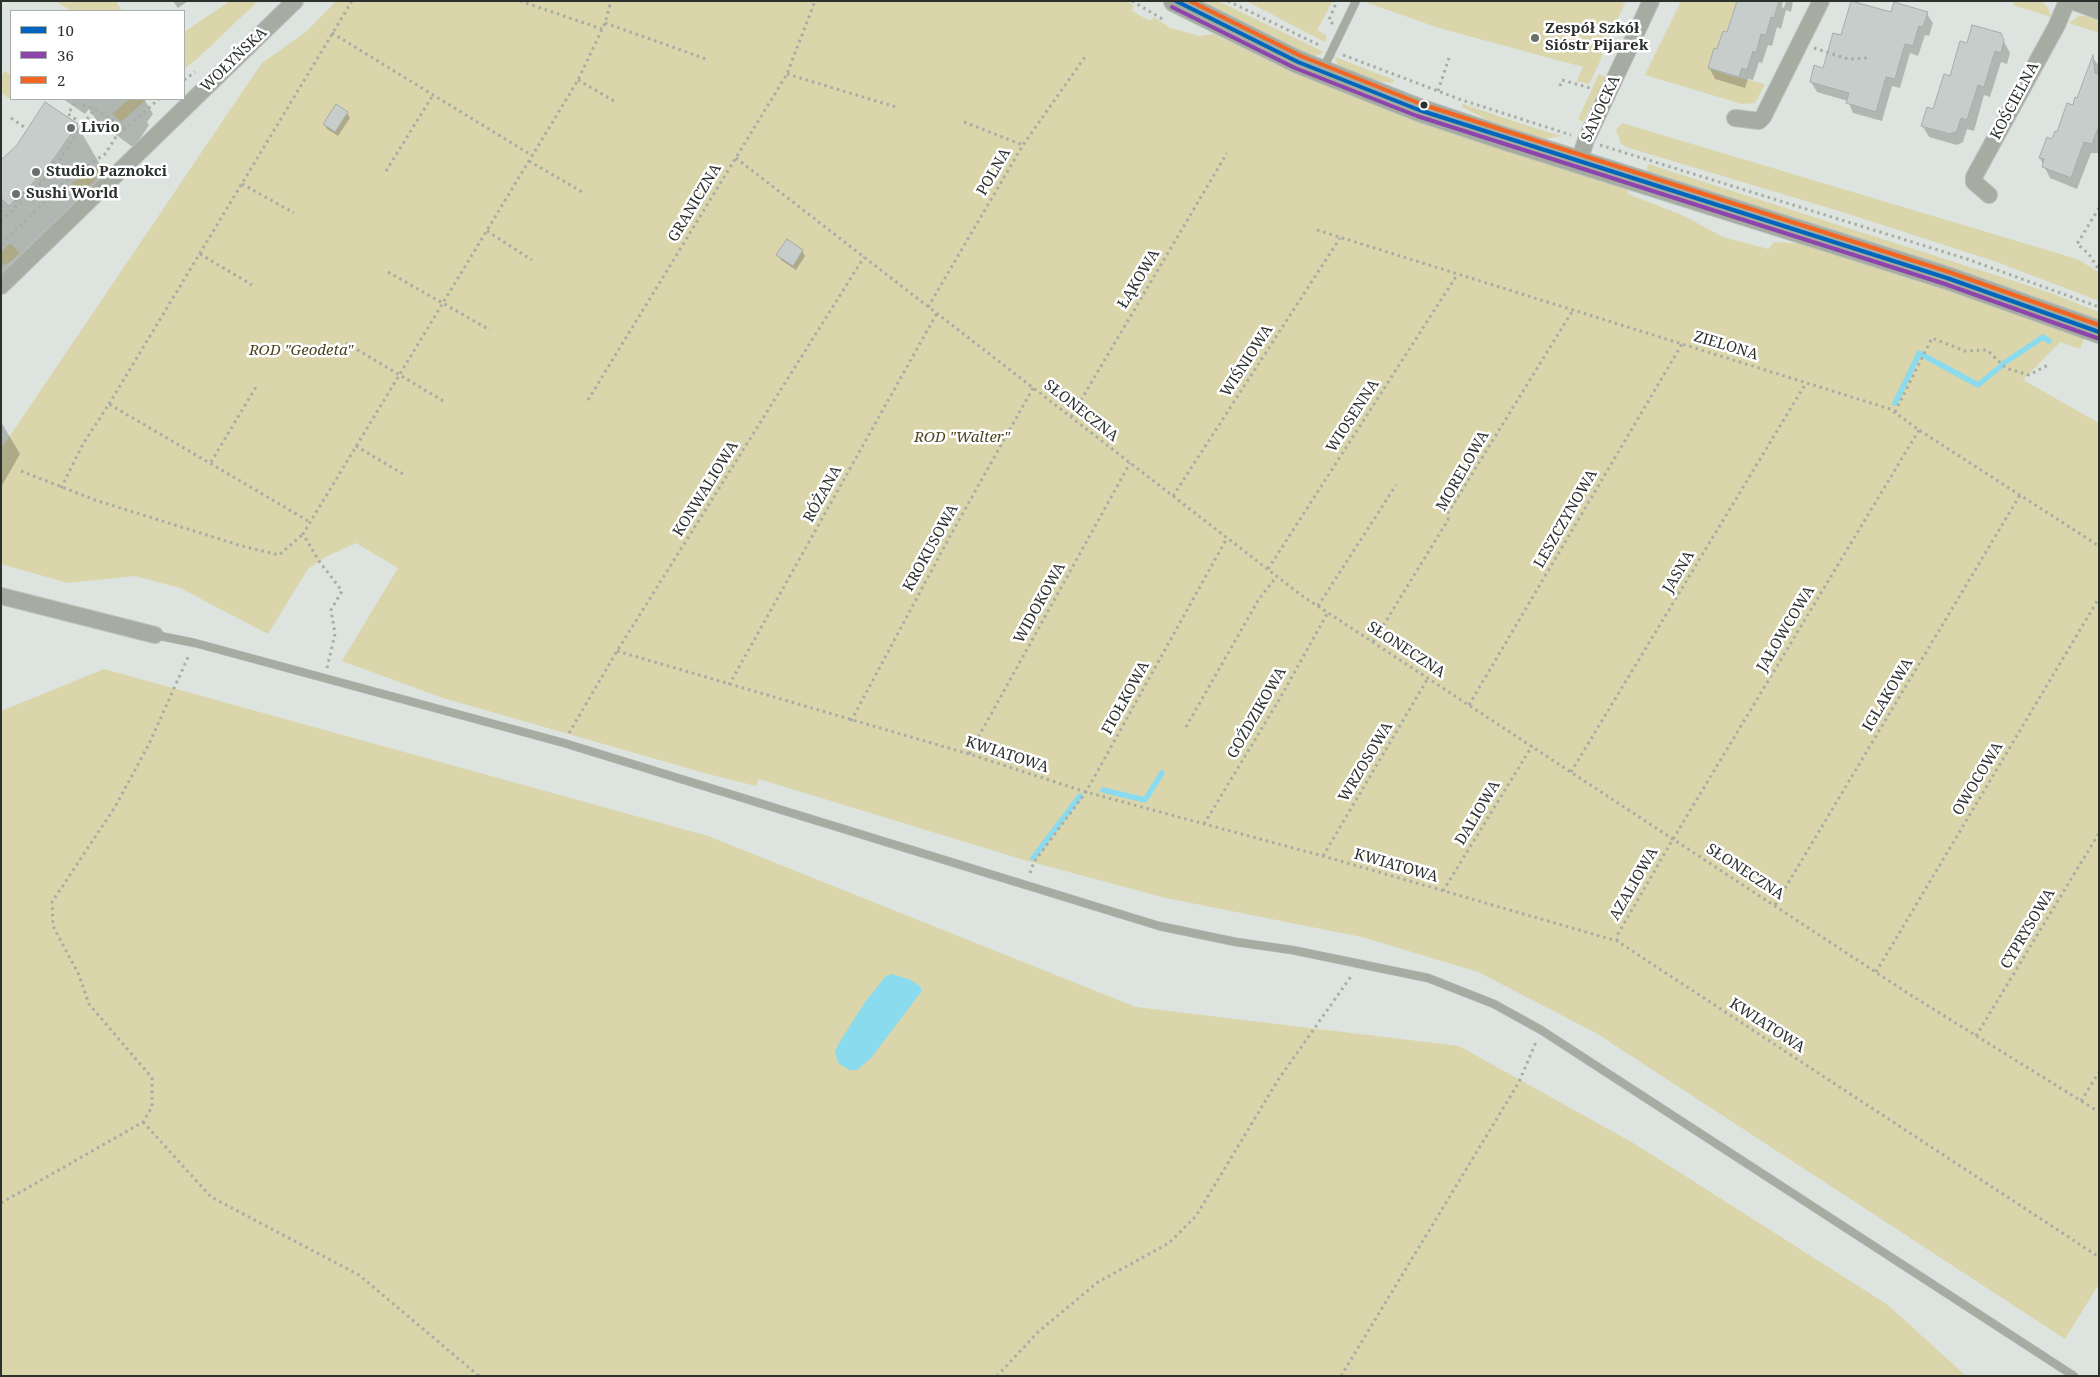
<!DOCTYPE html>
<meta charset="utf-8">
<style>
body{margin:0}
#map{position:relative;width:2100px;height:1377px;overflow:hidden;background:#dde4df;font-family:"Noto Serif",serif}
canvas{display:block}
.frame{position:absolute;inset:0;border:2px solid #2c312e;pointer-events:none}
.legend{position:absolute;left:10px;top:10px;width:175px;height:90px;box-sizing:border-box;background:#fff;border:1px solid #abadab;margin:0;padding:6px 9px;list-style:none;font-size:15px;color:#2c312e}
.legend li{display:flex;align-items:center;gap:10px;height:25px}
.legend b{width:25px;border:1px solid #abadab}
</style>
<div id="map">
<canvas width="2100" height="1377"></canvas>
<div class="frame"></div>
<ul class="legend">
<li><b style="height:6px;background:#0065bd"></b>10</li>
<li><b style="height:6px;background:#8e44ad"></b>36</li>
<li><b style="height:6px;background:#f26522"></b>2</li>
</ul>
</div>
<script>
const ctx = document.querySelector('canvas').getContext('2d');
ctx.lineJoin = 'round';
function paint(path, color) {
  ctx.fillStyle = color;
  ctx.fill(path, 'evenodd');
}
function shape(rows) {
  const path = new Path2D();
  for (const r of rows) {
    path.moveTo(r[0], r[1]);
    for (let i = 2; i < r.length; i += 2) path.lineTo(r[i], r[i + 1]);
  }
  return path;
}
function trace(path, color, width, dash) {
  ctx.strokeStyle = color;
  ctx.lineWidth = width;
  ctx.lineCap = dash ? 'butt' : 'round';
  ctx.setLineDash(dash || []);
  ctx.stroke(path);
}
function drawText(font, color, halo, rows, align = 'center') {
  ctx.font = font + ' "Noto Serif",serif';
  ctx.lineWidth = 5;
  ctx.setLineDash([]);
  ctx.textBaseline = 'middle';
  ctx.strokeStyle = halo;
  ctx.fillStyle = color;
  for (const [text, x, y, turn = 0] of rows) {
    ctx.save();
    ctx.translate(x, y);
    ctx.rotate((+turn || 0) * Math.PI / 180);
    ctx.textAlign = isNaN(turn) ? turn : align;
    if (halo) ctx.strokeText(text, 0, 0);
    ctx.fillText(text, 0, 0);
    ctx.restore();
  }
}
paint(shape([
 [56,1,116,1,122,11,71,11],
 [230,1,258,1,198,58,184,69,184,32],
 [336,1,1127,1,1134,6,1132,11,1150,21,1154,17,1170,28,1200,36,1213,34,1294,71,1627,187,1628,194,1682,215,1723,237,1768,249,1774,242,1805,244,1906,275,2085,337,2080,349,2060,342,2023,380,2099,423,2099,1284,2065,1339,1596,1033,1478,972,1362,937,1166,898,1024,860,759,779,756,786,708,774,443,698,342,661,398,568,356,543,325,557,308,569,268,634,180,588,135,576,68,583,1,564,1,449,257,70,262,63,307,31],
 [1197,1,1218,1,1324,52,1314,57],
 [1246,1,1333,1,1317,30,1327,36,1325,42],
 [1626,1,1603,50,1601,59,1589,84,1577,81,1583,67,1439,28,1365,2],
 [1681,1,1741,1,1733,14,1727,32,1723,31,1717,49,1714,48,1708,67,1727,75,1765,84,1755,103,1742,104,1645,75],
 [2014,1,2042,1,2048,8,2051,17,2013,5],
 [2079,16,2087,16,2099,19,2099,33,2069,23],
 [1335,57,1394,80,1393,83,1376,81,1338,67],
 [5,71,11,75,10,99,1,93,1,77],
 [1599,74,1606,77,1583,122,1578,119],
 [129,99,147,99,121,122,112,114],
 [1463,104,1525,125,1561,136,1544,139,1509,131,1462,107],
 [1622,123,2077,259,2099,272,2099,301,1997,262,1839,211,1629,148,1621,144,1616,130],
 [1648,164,2048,292,2099,312,2099,322,1646,173],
 [98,166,101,170,94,181,81,193,72,183],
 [10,243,20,253,10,262,1,266,1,252],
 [104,669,708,836,1136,1007,1459,1046,1635,1144,1888,1305,1966,1376,1,1376,1,711]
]), '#dad5ab');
paint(shape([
 [892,974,911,980,921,987,921,992,871,1058,857,1070,849,1070,838,1063,835,1052,839,1043,865,1002,885,977]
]), '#8bdbee');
paint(shape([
 [173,1,188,1,178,8],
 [1742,1,1783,1,1782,7,1784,8,1786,1,1793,1,1791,12,1786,10,1781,29,1777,27,1772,46,1768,45,1762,63,1759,62,1753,80,1748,79,1745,88,1715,79,1709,67,1728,34],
 [1892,14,1927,14,1933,23,1929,36,1925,35,1918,56,1910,53,1900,88,1892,86,1882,121,1853,113,1848,101,1817,92,1811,82,1824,70,1842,37],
 [2000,34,2010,53,2007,64,2001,62,1990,97,1984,95,1974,131,1967,129,1963,142,1957,145,1929,137,1922,125,1933,110,1967,44],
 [2093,58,2099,66,2099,153,2091,153,2077,189,2050,178,2040,158,2058,133,2078,100],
 [63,99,144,99,153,114,147,122,149,125,134,148,97,121,89,109,85,114],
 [347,113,350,118,338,136,327,129,324,124],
 [77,125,105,173,74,219,1,289,1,162],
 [787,241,802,251,805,256,796,270,781,260,778,255],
 [1,422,20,454,1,487]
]), '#0003');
trace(shape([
 [1919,353,1978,385,2001,366],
 [2004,363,2043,337,2049,341],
 [1895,403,1918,356],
 [1103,790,1145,800,1162,773],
 [1033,858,1080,796]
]), '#8bdbee', 5.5);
const building = shape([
 [1737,1,1779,1,1774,18,1771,17,1766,35,1761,34,1756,53,1753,51,1747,70,1742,68,1739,77,1708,68,1714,48,1717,49,1723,31,1727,32,1737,1],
 [1851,1,1891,12,1894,2,1928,12,1923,27,1919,26,1913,46,1905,44,1895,79,1886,77,1876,112,1846,103,1849,93,1810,82,1814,65,1823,68,1833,33,1841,35,1851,1],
 [1972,25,2001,33,2004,40,2001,53,1995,51,1984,87,1978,85,1967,120,1961,118,1957,131,1950,134,1921,126,1927,107,1933,109,1944,74,1950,76,1960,41,1967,43,1972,25],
 [2093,55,2095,73,2099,74,2099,125,2092,144,2084,142,2071,178,2042,167,2044,159,2039,158,2047,137,2052,139,2055,131,2057,132,2067,103,2073,105,2075,97,2077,98,2093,55],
 [45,102,78,124,46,170,9,206,1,198,1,160,17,145,45,102],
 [336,104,348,112,335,132,323,124,336,104],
 [787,239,803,250,793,266,776,255,787,239]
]);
paint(building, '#c7cdca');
trace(building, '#a7acaa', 1);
const lane = shape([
 [1323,69,1356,1],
 [155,635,195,643,564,743,1159,926,1236,942,1292,950,1428,978,1494,1004,1541,1030,2074,1376]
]);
const street = shape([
 [2072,1,2099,11],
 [1735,118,1759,121,1763,117,1821,1],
 [1579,162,1586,140,1651,1],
 [1989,195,1974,182,1974,177,2057,25,2067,1],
 [1,286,295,1],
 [1,596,155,635]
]);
const secondary = shape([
 [1175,1,1298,62,1419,110,1503,138,1947,278,2099,332]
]);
trace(lane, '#babfbc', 9);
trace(street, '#babfbc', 18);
trace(secondary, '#babfbc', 24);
trace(shape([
 [520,1,602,29],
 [1132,1,1164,20],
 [1228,1,1321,46],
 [605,23,706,59],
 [1333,24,1329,20,1337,1],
 [332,33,533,156],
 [1814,48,1848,59,1867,58],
 [1343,55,1459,99,1571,135],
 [787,74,896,107],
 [184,80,195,72],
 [578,80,614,101],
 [1560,86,1562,80,1590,88],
 [1438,91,1449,58],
 [83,105,95,109],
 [11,118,27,129],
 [964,122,1023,145],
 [83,124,95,109,125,129],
 [74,129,78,132],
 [1600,145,1967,259,2099,307],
 [736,158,1301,595,1909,994,2099,1112],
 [52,161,57,164],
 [529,161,584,193],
 [386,171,433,95],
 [35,177,41,182],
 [242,184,294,213],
 [16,199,20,203],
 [2099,208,2077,244,2089,254,2099,270],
 [1,210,7,216],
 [1,221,51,173,83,124,68,114,76,101],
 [1317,230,1890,409,1919,430,2099,546],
 [487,231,532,260],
 [1,244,69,178,105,154,116,137,159,99],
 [200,254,252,285],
 [388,272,490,330],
 [928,307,1023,145,1087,54],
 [346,343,445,402],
 [588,400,787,74,815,1],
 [109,404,352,1],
 [1895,412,1932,338,1965,351,1987,350,2006,368,2029,375,2050,364],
 [1071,417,1227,153],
 [356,446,403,474],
 [211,462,256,387],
 [21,471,95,500,242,546,279,555,303,534],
 [61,488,83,444,109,404,310,522],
 [1173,496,1340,238],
 [1268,569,1457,275],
 [1318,606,1396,485],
 [1373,642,1448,520,1448,513,1573,310],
 [617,651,969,754,1086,792,1323,856,1617,941,2099,1257],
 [327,668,335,634,331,610,342,591,319,561,303,534,578,80,605,23,611,1],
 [729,685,937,313],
 [1469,705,1682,344],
 [851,721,949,538,1033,388],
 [1186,727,1259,599,1277,576],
 [569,733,617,651,864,257],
 [969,754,1130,463],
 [1571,772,1806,383],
 [1204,824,1279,700,1328,612],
 [1323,856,1428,678],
 [1030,873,1034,862,1086,792,1227,538],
 [1443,891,1532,746],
 [1775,905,2020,495],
 [1617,941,1618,934,1673,839,1919,430],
 [1876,972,2099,598],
 [1976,1036,2099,833],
 [2081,1101,2099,1072],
 [143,1122,211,1197,359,1275,479,1376],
 [1,1203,143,1122,152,1107,152,1078,89,1004,79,975,53,926,52,902,115,807,149,744,189,655],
 [997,1376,1038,1332,1098,1282,1169,1243,1196,1216,1278,1080,1352,975],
 [1341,1376,1519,1082,1536,1042]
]), '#a7aca4', 3, [2.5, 4]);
trace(lane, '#a7aca2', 8);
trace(street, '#a7aca2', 16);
trace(secondary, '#a6aba0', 22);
trace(shape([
 [1176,1,1298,62,1419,110,1947,278,2099,332]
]), '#0065bd', 4);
trace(shape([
 [1172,7,1295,68,1417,116,1945,284,2097,338]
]), '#8e44ad', 4);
trace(shape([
 [1190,1,1301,56,1421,104,1949,272,2099,325]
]), '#f26522', 4);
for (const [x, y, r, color] of [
 [1535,38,5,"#6a706c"],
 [1424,105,4.5,"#2c312e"],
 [71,128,5,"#6a706c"],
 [36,172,5,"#6a706c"],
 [16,194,5,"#6a706c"]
]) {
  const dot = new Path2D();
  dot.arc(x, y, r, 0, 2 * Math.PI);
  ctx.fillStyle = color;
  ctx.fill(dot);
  trace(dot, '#fff', 2);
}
drawText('bold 15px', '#2c312e', '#fff', [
 ["Zespół Szkół",1545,29],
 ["Sióstr Pijarek",1545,46],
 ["Livio",81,128],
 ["Studio Paznokci",46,172],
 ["Sushi World",26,194]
], 'left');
drawText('15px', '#2c312e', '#fff', [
 ["WOŁYŃSKA",234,60,-44],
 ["KOŚCIELNA",2015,101,-62],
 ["SANOCKA",1601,109,-65],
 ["POLNA",994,172,-60],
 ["GRANICZNA",695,203,-59],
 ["ŁĄKOWA",1139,279,-59],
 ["ZIELONA",1726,346,17],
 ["WIŚNIOWA",1247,361,-57],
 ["SŁONECZNA",1081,411,38],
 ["WIOSENNA",1353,416,-57],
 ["MORELOWA",1463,471,-60],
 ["KONWALIOWA",706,489,-58],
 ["RÓŻANA",823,494,-61],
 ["LESZCZYNOWA",1566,519,-60],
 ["KROKUSOWA",931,548,-61],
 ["JASNA",1679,572,-59],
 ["WIDOKOWA",1040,603,-61],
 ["JAŁOWCOWA",1786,629,-59],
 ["SŁONECZNA",1406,650,33],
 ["IGLAKOWA",1888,695,-59],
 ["FIOŁKOWA",1126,698,-61],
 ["GOŹDZIKOWA",1257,713,-60],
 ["KWIATOWA",1007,755,18],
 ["WRZOSOWA",1366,762,-59],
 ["OWOCOWA",1978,779,-59],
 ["DALIOWA",1478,813,-59],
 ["KWIATOWA",1396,866,16],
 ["SŁONECZNA",1745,872,33],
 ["AZALIOWA",1634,884,-60],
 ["CYPRYSOWA",2028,929,-59],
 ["KWIATOWA",1767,1026,33]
]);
drawText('italic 15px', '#4d441f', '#fff', [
 ["ROD \"Geodeta\"",301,351],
 ["ROD \"Walter\"",962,438]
]);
</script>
